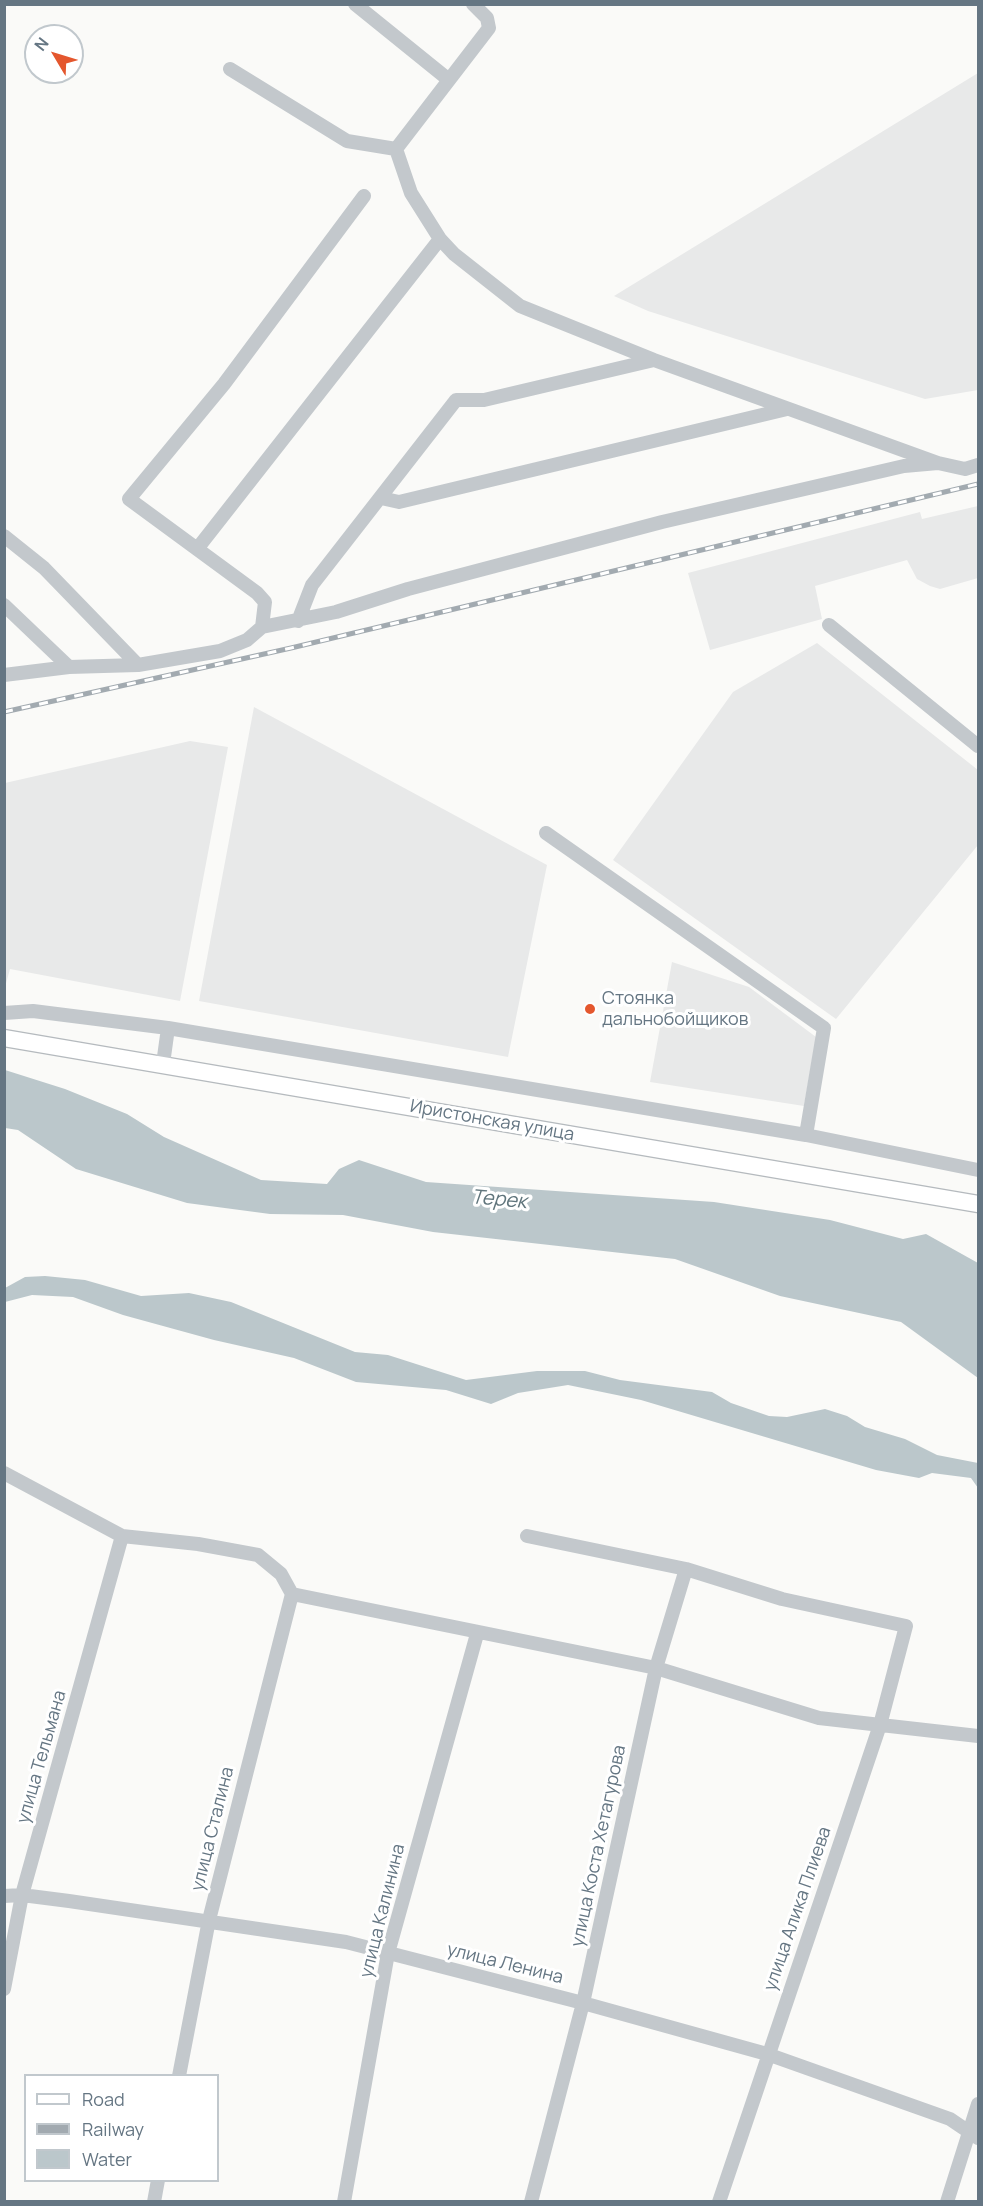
<!DOCTYPE html>
<meta charset="utf-8">
<style>
body{margin:0}
#map{position:relative;width:983px;height:2206px;overflow:hidden;background:#fafaf8;font-family:Manrope,sans-serif}
canvas{display:block}
.frame{position:absolute;inset:0;border:6px solid #657683;pointer-events:none}
.legend{position:absolute;left:24px;top:2074px;width:195px;height:108px;box-sizing:border-box;background:#fff;border:2px solid #c1c8cd;margin:0;padding:8px 10px;list-style:none;font-size:18px;color:#657683}
.legend li{display:flex;align-items:center;gap:12px;height:30px}
.legend b{width:30px;border:2px solid #c1c8cd}
.north{position:absolute;left:24px;top:24px;width:60px;height:60px;box-sizing:border-box;background:#fff;border:2px solid #c1c8cd;border-radius:50%;rotate:308deg;font-size:16px;font-weight:700;line-height:24px;text-align:center;color:#657683}
.north::after{content:'';display:block;margin:auto;width:21px;height:27px;background:#e4572e;clip-path:polygon(50% 0,100% 100%,50% 72%,0 100%)}
</style>
<div id="map">
<canvas width="983" height="2206"></canvas>
<div class="frame"></div>
<ul class="legend">
<li><b style="height:8px;background:#fff"></b>Road</li>
<li><b style="height:8px;background:#a2aab0"></b>Railway</li>
<li><b style="height:16px;background:#bbc7cb"></b>Water</li>
</ul>
<div class="north">N</div>
</div>
<script>
const ctx = document.querySelector('canvas').getContext('2d');
ctx.lineJoin = 'round';
function paint(path, color) {
  ctx.fillStyle = color;
  ctx.fill(path, 'evenodd');
}
function shape(rows) {
  const path = new Path2D();
  for (const r of rows) {
    path.moveTo(r[0], r[1]);
    for (let i = 2; i < r.length; i += 2) path.lineTo(r[i], r[i + 1]);
  }
  return path;
}
function trace(path, color, width, dash) {
  ctx.strokeStyle = color;
  ctx.lineWidth = width;
  ctx.lineCap = dash ? 'butt' : 'round';
  ctx.setLineDash(dash || []);
  ctx.stroke(path);
}
function drawText(font, color, halo, rows, align = 'center') {
  ctx.font = font + ' Manrope,sans-serif';
  ctx.lineWidth = 6;
  ctx.setLineDash([]);
  ctx.textBaseline = 'middle';
  ctx.strokeStyle = halo;
  ctx.fillStyle = color;
  for (const [text, x, y, turn = 0] of rows) {
    ctx.save();
    ctx.translate(x, y);
    ctx.rotate((+turn || 0) * Math.PI / 180);
    ctx.textAlign = isNaN(turn) ? turn : align;
    if (halo) ctx.strokeText(text, 0, 0);
    ctx.fillText(text, 0, 0);
    ctx.restore();
  }
}
paint(shape([
 [978,73,978,390,925,399,648,311,614,296],
 [978,506,978,578,940,589,930,586,917,579,907,560,815,586,822,619,710,650,688,573,920,512,922,519],
 [817,643,978,770,978,845,836,1019,613,860,733,692],
 [254,707,547,865,508,1057,199,1001],
 [190,741,228,747,180,1001,10,969,5,987,5,783],
 [672,962,749,987,816,1037,804,1106,650,1082]
]), '#e8e9e9');
paint(shape([
 [5,1070,65,1089,127,1114,164,1137,261,1180,327,1184,339,1169,359,1160,426,1182,714,1202,830,1220,903,1239,926,1234,978,1263,978,1378,901,1322,780,1296,675,1259,433,1232,343,1215,270,1214,187,1203,76,1169,18,1130,5,1128],
 [45,1276,85,1280,141,1296,189,1293,231,1302,355,1352,388,1355,466,1380,537,1371,585,1371,620,1380,712,1392,731,1403,769,1416,787,1417,825,1409,847,1416,865,1427,905,1439,937,1455,978,1463,978,1488,971,1478,932,1473,919,1478,876,1470,641,1400,568,1385,518,1393,491,1404,446,1390,356,1382,294,1358,214,1340,123,1315,73,1297,32,1295,5,1302,5,1288,25,1277]
]), '#bbc7cb');
const major = shape([
 [4,1038,978,1204]
]);
trace(major, '#b5babe', 19);
trace(shape([
 [355,4,449,80],
 [473,4,487,18,489,28,396,149,411,193,440,239,454,254,520,306,654,360,938,463,965,469,978,465],
 [230,69,347,141,396,149],
 [381,498,399,502,787,409],
 [4,536,44,568,138,665],
 [197,549,440,239],
 [4,605,69,667],
 [298,621,312,585,456,400,484,400,654,360],
 [829,625,978,746],
 [262,627,265,602,257,593,129,499,224,384,364,196],
 [4,675,69,667,138,665,220,651,247,640,262,627,336,612,408,589,662,522,904,466,938,463],
 [546,833,824,1028,806,1135],
 [4,1013,33,1011,168,1028,806,1135,978,1170],
 [163,1064,168,1028],
 [4,1473,122,1536,198,1544,258,1555,281,1574,292,1594,656,1668,819,1718,978,1736],
 [527,1536,686,1569,782,1599,906,1626,880,1725,719,2202],
 [4,1896,22,1895,69,1901,346,1942,583,2003,767,2054,950,2119,978,2138],
 [4,1989,22,1895,122,1536],
 [179,2076,209,1920,292,1594],
 [154,2202,158,2180],
 [344,2202,388,1953,477,1634],
 [531,2202,583,2003,656,1668,686,1569],
 [947,2202,978,2104]
]), '#c3c8cc', 14);
trace(major, '#fff', 16);
const rail = shape([
 [4,712,291,648,978,484]
]);
trace(rail, '#a2aab0', 5);
trace(rail, '#fff', 3, [9]);
for (const [x, y, r, color] of [
 [590,1009,6,"#e4572e"]
]) {
  const dot = new Path2D();
  dot.arc(x, y, r, 0, 2 * Math.PI);
  ctx.fillStyle = color;
  ctx.fill(dot);
  trace(dot, '#fff', 2);
}
drawText('18px', '#657683', '#fff', [
 ["Стоянка",602,999],
 ["дальнобойщиков",602,1020]
], 'left');
drawText('18px', '#657683', '#fff', [
 ["Иристонская улица",492,1121,10],
 ["улица Тельмана",42,1757,-74],
 ["улица Сталина",213,1829,-76],
 ["улица Коста Хетагурова",599,1846,-78],
 ["улица Алика Плиева",798,1909,-71],
 ["улица Калинина",383,1911,-76],
 ["улица Ленина",505,1964,14]
]);
drawText('italic 20px', '#60757c', '#fff', [
 ["Терек",499,1200,5]
]);
</script>
